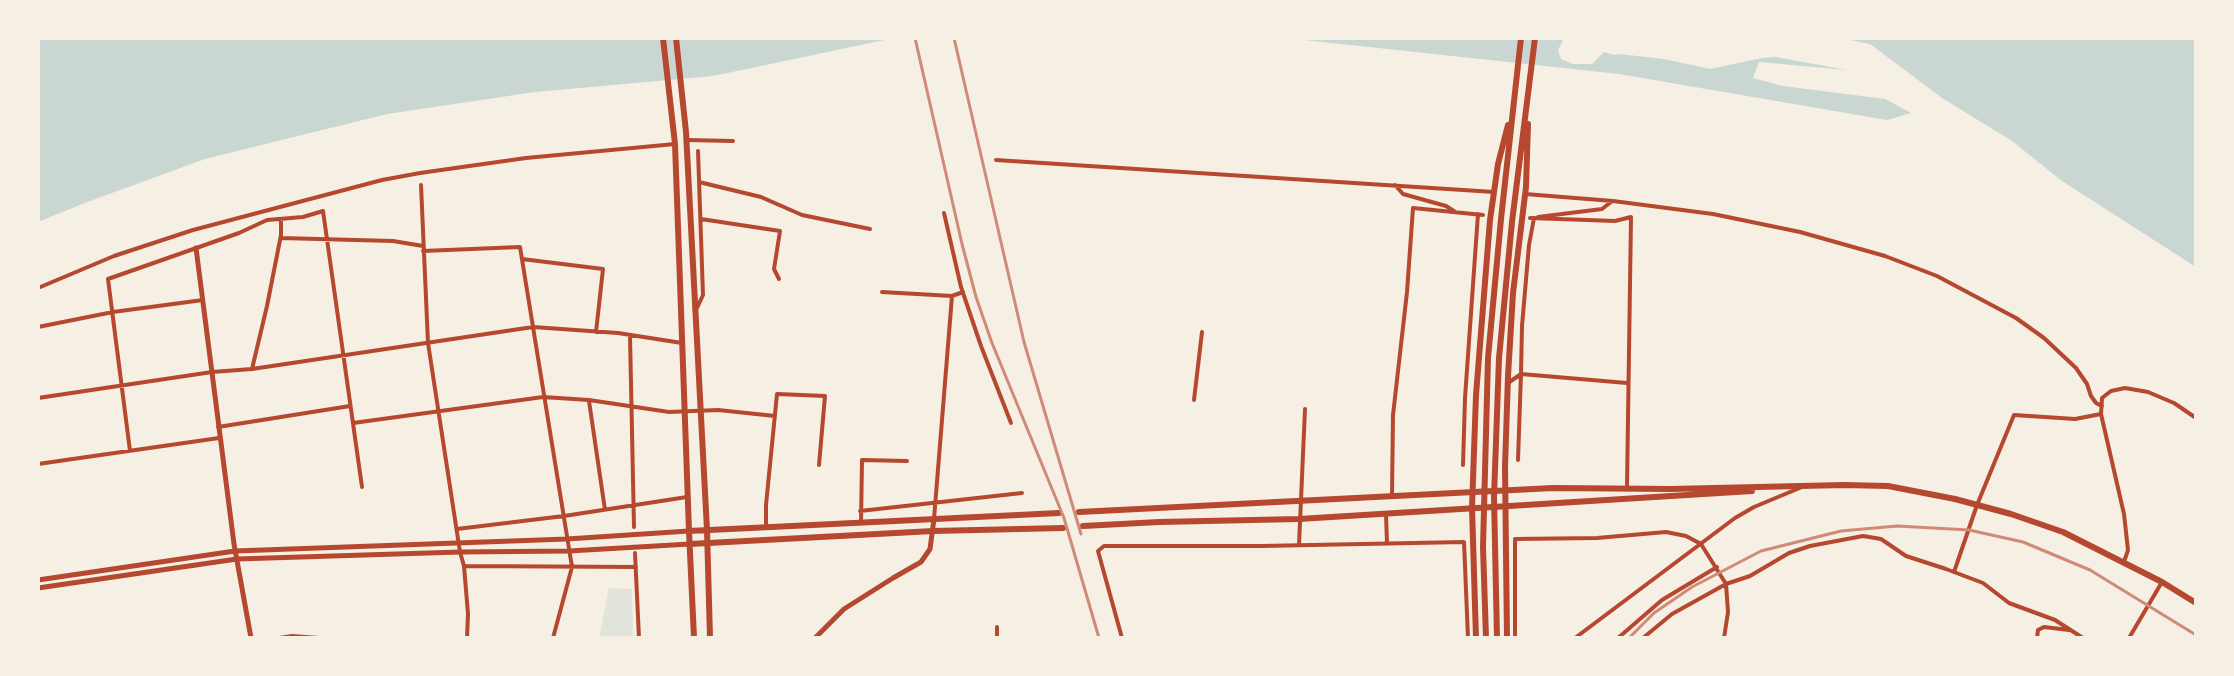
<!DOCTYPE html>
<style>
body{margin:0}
#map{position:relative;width:2234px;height:676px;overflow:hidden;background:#f6efe4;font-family:Roboto,sans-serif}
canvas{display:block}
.frame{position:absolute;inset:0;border:40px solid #f6efe4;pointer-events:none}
</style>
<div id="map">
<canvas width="2234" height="676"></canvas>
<div class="frame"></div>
</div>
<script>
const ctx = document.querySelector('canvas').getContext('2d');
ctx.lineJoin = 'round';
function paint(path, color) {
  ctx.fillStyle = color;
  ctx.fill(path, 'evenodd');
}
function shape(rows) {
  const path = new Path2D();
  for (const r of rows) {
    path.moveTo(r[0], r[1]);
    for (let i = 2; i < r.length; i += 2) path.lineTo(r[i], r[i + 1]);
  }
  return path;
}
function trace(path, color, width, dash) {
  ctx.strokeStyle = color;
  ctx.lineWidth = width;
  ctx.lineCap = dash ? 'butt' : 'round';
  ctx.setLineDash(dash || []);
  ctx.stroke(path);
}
paint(shape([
 [609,588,632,589,633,638,599,638]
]), '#e2e4dc');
paint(shape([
 [38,38,894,38,713,76,535,92,387,114,205,159,82,204,38,222],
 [1286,38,1564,38,1558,50,1561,59,1573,64,1592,64,1604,52,1614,55,1619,54,1664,59,1710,69,1762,58,1776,57,1847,70,1759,62,1753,78,1783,86,1885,99,1911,113,1887,120,1619,74],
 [1840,38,2196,38,2196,267,2062,181,2012,141,1942,98,1870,44]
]), '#c9d6d2');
trace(shape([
 [686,140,733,141],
 [996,160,1494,192],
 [699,182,761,197,802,215,870,229],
 [421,185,428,343,460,552,464,566,468,614,467,638],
 [1395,185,1403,194,1446,206,1454,211],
 [1525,194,1613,201,1713,214,1800,232,1885,256,1937,276,2016,318,2044,338,2076,368,2087,384,2091,396,2096,403,2102,406],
 [944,213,961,287,981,346,1011,423],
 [1538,217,1602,209,1611,202],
 [1530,218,1615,221,1631,217,1627,487],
 [701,219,780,231,774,269,779,279],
 [281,238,393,241,423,246],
 [423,251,520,247,572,567,553,638],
 [522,259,603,269,596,332],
 [38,288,114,256,193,230,382,180,420,173,526,158,675,144],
 [882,292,952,296,963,292],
 [697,308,703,295,698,151],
 [38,327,113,312,203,300],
 [630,336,634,527],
 [252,369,267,306,281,235,281,219],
 [1508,383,1521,374,1522,326,1529,245,1534,218],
 [38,398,212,372,252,369,533,327,618,333,682,343],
 [1194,400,1202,332],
 [589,401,605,510],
 [353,423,543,397,589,400,669,412,718,410,775,416],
 [218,427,350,406],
 [130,451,108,279,239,233,267,220,303,217,323,211,362,487],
 [1518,460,1521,374,1627,383],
 [38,464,219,438],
 [1463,465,1465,398,1478,214],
 [1392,495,1393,415,1407,292,1413,208,1483,215],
 [860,511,1022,493],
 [1386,514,1387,543],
 [934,519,952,296],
 [861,523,862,460,907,461],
 [766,527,766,505,777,394,825,396,819,465],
 [457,529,564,516,687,497],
 [1299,545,1305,409],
 [635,553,639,638],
 [2124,562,2128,550,2124,514,2101,414,2102,398,2111,391,2125,388,2148,392,2174,403,2196,418],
 [464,566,636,567],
 [1954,572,1977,505,2014,415,2075,419,2101,414],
 [997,627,997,638],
 [279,638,292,636,319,638],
 [1122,638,1098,551,1104,546,1261,546,1464,542,1468,638],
 [1515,638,1515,539,1597,538,1666,532,1686,536,1701,544,1726,584,1728,612,1724,638],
 [1575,638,1735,518,1754,507,1802,487],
 [1618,638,1662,600,1717,567],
 [1643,638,1672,614,1726,584,1750,576,1789,553,1810,546,1863,536,1881,539,1906,556,1946,569,1983,583,2009,603,2055,620,2083,638],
 [2037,638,2038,630,2044,627,2069,630],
 [2129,638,2162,582]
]), '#b5482f', 4);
trace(shape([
 [196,248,234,544,251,638],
 [38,580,235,551,567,539,689,531],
 [38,588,237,559,460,552,569,551,690,544],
 [815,638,844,609,893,578,921,562,930,549,934,519]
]), '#b5482f', 5);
trace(shape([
 [663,38,675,144,689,531],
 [676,38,686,132,707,530],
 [1476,638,1472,508,1476,395,1490,220,1498,164,1508,125],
 [1486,638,1483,547,1488,358,1501,219,1521,38],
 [1497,638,1494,497,1499,358,1512,222,1535,38],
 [1507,638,1505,467,1508,376,1513,293,1526,187,1528,124]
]), '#b5482f', 6);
trace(shape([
 [1079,512,1553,488,1671,489,1844,485,1888,486,1955,499,2011,514,2063,532,2162,582,2196,603],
 [1083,526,1159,522,1299,519,1752,491],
 [707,530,710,638],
 [690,544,933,531,1063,528],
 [694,638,689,531,1059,513]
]), '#b5482f', 6);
trace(shape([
 [915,38,962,244,976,297,992,343,1064,518,1099,638],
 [954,38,1024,342,1081,534],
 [1629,638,1654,613,1692,587,1761,551,1841,531,1897,526,1969,530,2023,542,2090,570,2196,635]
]), '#cf8b77', 3);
</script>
